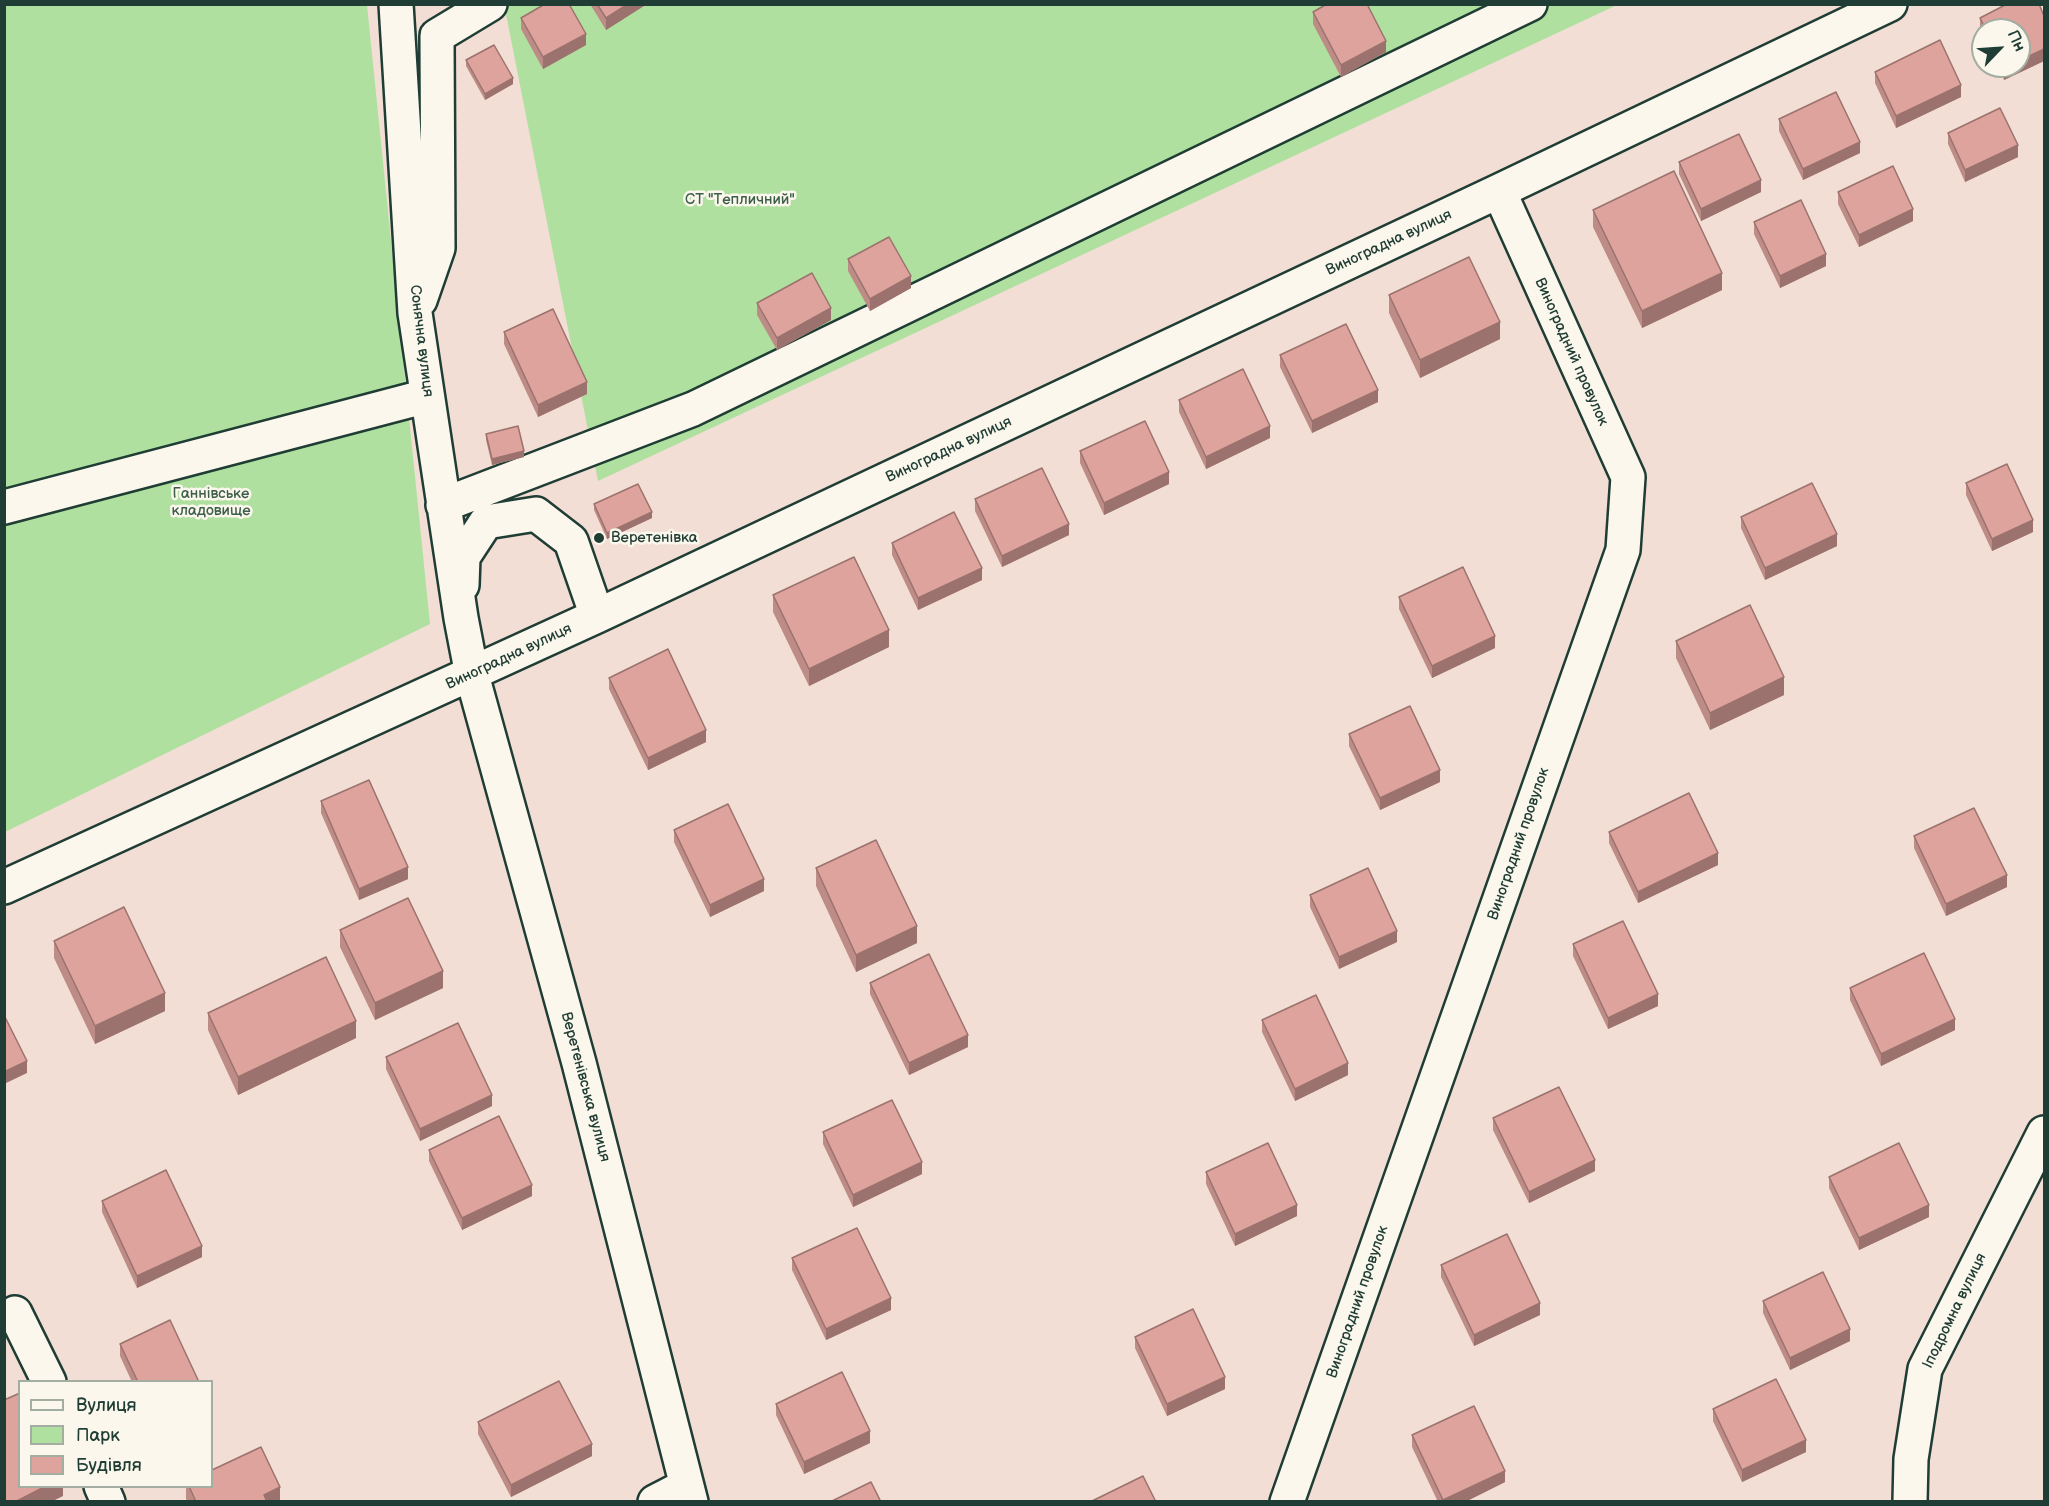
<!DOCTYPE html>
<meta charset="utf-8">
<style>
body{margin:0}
#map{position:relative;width:2049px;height:1506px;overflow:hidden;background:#f2ded4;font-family:"Balsamiq Sans",sans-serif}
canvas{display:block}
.frame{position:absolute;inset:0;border:6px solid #1f3d34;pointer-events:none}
.legend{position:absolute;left:18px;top:1380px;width:195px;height:108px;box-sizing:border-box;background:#fbf7ec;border:2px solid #a3ada2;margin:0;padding:8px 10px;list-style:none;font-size:18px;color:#1f3d34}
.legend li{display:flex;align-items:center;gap:12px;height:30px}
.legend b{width:30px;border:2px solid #a3ada2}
.north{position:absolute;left:1971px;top:18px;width:60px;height:60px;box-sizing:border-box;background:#fbf7ec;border:2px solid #a3ada2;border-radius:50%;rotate:65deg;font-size:16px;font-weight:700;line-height:24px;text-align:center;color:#1f3d34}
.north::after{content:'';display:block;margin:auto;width:21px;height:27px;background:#1f3d34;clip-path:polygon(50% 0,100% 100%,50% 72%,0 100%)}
</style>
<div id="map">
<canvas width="2049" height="1506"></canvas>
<div class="frame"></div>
<ul class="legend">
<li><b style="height:8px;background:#fbf7ec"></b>Вулиця</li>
<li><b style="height:16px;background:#afe0a0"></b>Парк</li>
<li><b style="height:16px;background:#dda39c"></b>Будівля</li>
</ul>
<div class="north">Пн</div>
</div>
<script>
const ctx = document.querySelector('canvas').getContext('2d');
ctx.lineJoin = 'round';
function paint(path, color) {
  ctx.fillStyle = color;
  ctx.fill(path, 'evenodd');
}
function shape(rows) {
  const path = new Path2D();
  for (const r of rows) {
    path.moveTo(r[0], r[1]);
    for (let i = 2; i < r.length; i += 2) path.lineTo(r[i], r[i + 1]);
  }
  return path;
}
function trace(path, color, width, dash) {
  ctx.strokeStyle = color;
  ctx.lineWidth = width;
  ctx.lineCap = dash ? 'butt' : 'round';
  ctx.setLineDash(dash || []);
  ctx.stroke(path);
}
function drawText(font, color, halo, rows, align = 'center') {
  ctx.font = font + ' "Balsamiq Sans",sans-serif';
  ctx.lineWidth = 5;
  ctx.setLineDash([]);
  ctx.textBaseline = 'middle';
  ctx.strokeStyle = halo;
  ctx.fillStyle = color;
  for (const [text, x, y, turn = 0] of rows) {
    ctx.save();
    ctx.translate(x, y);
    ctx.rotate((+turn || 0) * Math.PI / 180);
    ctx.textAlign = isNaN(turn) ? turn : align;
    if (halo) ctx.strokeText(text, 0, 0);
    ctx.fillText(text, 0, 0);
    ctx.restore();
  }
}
paint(shape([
 [504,4,1617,5,598,481],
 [5,5,367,5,430,624,5,832]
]), '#afe0a0');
const minor = shape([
 [396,4,415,313,461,618,472,675,579,1063,691,1502],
 [420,300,438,248,437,36,490,4],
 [443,505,693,409,1530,4],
 [4,507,427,396],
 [462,585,463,557,486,522,536,514,571,541,597,616],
 [4,887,597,616,1499,191,1890,4],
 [15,1313,49,1382],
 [101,1486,108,1502],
 [655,1502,686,1486],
 [1287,1502,1623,550,1628,477,1499,191],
 [1910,1502,1911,1459,1925,1369,2044,1133]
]);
trace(minor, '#1f3d34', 38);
trace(minor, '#fbf7ec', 33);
paint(shape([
 [590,4,647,4,606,30],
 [1313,12,1386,52,1341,77,1313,24],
 [2044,16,2044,61,2004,80,1998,66,2019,66,2019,30,1983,30,1983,36,1980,29,1980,18],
 [521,18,586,45,543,69,521,29],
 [466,60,513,84,485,100,466,66],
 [1875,72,1961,97,1896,128,1875,83],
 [1779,119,1860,153,1803,180,1779,131],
 [1948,133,2018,157,1965,182,1948,144],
 [1679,162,1761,192,1701,221,1679,174],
 [1838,192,1913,221,1859,247,1838,204],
 [1593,210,1722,290,1642,328,1593,227],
 [1754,222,1826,266,1780,288,1754,234],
 [848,259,911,288,870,311,848,271],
 [1389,295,1500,339,1420,378,1389,313],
 [757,303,831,320,777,350,757,315],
 [504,332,587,394,538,417,504,344],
 [1280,355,1378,402,1312,433,1280,367],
 [1179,400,1270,438,1206,469,1179,412],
 [486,434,524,457,492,465,486,440],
 [1080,451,1169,484,1104,515,1080,463],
 [1966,483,2033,532,1992,551,1966,495],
 [975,499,1069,535,1002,567,975,511],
 [594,504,652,518,607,539,594,510],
 [1741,517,1837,546,1765,580,1741,528],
 [892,543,982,580,918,610,892,555],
 [773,595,889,647,809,686,773,612],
 [1399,597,1495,648,1432,678,1399,609],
 [1676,641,1784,695,1710,730,1676,658],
 [609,678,706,742,648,770,609,689],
 [1349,734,1440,782,1380,810,1349,746],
 [321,801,408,879,359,900,321,813],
 [674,830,764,891,710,917,674,842],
 [1609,832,1718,865,1638,903,1609,843],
 [1914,836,2007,887,1946,916,1914,848],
 [816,868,917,943,856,972,816,886],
 [1310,895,1397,942,1339,969,1310,907],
 [340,930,443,988,375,1020,340,947],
 [54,941,165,1011,95,1044,54,958],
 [1573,944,1658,1006,1608,1029,1573,956],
 [870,983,968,1047,909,1075,870,994],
 [1850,988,1955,1030,1881,1066,1850,1000],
 [208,1013,356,1038,238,1095,208,1030],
 [1262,1020,1348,1075,1295,1101,1262,1032],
 [386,1057,492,1106,420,1141,386,1069],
 [1493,1118,1595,1171,1529,1203,1493,1130],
 [823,1132,922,1174,853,1207,823,1144],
 [429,1150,532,1196,462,1230,429,1161],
 [1206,1172,1297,1216,1235,1246,1206,1184],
 [1829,1177,1929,1217,1859,1250,1829,1188],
 [102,1201,202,1257,137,1288,102,1212],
 [792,1258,891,1310,826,1340,792,1270],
 [1441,1265,1540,1315,1474,1346,1441,1277],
 [1763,1301,1850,1341,1790,1370,1763,1313],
 [1135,1337,1225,1389,1167,1416,1135,1348],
 [120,1344,199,1382,132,1382,120,1356],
 [776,1404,870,1443,804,1474,776,1415],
 [1713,1409,1806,1452,1742,1482,1713,1421],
 [478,1422,592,1456,511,1497,478,1434],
 [1412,1435,1505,1482,1465,1502,1438,1502,1412,1447],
 [186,1486,212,1486,280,1502,188,1502,186,1499]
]), '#be8c86');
paint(shape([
 [628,4,647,4,606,30,606,18],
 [586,34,586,45,543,69,543,57],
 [1386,41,1386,52,1341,77,1341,65],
 [2044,49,2044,61,2004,80,2004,68,2008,66,2019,66,2019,61],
 [513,78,513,84,485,100,485,94],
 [1961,85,1961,97,1896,128,1896,116],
 [1860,142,1860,153,1803,180,1803,169],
 [2018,145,2018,157,1965,182,1965,170],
 [1761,180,1761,192,1701,221,1701,209],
 [1913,209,1913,221,1859,247,1859,235],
 [1826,254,1826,266,1780,288,1780,276],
 [1722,273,1722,290,1642,328,1642,311],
 [911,276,911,288,870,311,870,299],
 [831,308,831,320,777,350,777,338],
 [1500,322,1500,339,1420,378,1420,360],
 [587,382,587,394,538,417,538,405],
 [1378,390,1378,402,1312,433,1312,421],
 [1270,426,1270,438,1206,469,1206,457],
 [524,451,524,457,492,465,492,459],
 [1169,472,1169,484,1104,515,1104,503],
 [652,512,652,518,607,539,607,533],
 [2033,520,2033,532,1992,551,1992,539],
 [1069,524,1069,535,1002,567,1002,556],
 [1837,534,1837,546,1765,580,1765,568],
 [982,568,982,580,918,610,918,598],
 [889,630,889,647,809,686,809,669],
 [1495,636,1495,648,1432,678,1432,666],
 [1784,677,1784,695,1710,730,1710,713],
 [706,730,706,742,648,770,648,758],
 [1440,770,1440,782,1380,810,1380,798],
 [1718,853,1718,865,1638,903,1638,892],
 [408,867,408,879,359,900,359,889],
 [2007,875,2007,887,1946,916,1946,904],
 [764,879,764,891,710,917,710,905],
 [917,926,917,943,856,972,856,955],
 [1397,931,1397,942,1339,969,1339,957],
 [443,971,443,988,375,1020,375,1003],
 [165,993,165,1011,95,1044,95,1026],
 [1658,994,1658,1006,1608,1029,1608,1018],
 [1955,1019,1955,1030,1881,1066,1881,1054],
 [356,1021,356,1038,238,1095,238,1077],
 [968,1035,968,1047,909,1075,909,1063],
 [27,1061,27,1073,4,1084,4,1072],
 [1348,1063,1348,1075,1295,1101,1295,1089],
 [492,1095,492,1106,420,1141,420,1129],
 [1595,1160,1595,1171,1529,1203,1529,1192],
 [922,1162,922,1174,853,1207,853,1195],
 [532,1185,532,1196,462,1230,462,1218],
 [1297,1205,1297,1216,1235,1246,1235,1234],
 [1929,1205,1929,1217,1859,1250,1859,1238],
 [202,1246,202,1257,137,1288,137,1276],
 [891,1298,891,1310,826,1340,826,1329],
 [1540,1303,1540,1315,1474,1346,1474,1335],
 [1850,1329,1850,1341,1790,1370,1790,1358],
 [1225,1377,1225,1389,1167,1416,1167,1404],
 [870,1431,870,1443,804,1474,804,1462],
 [1806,1440,1806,1452,1742,1482,1742,1470],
 [592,1444,592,1456,511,1497,511,1485],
 [1505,1471,1505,1482,1465,1502,1443,1502,1443,1500],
 [46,1486,63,1486,63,1496,51,1502,15,1502],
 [280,1487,280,1502,264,1502,264,1495]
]), '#9b726d');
const building = shape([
 [545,4,569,4,586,34,543,57,521,18,545,4],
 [597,4,628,4,606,18,597,4],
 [1327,4,1367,4,1386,41,1341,65,1313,12,1327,4],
 [2007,4,2039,4,2044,16,2044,49,2019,61,2019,30,1986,30,1980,18,2007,4],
 [1940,40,1961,85,1896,116,1875,72,1940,40],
 [494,45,513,78,485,94,466,60,494,45],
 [1836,92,1860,142,1803,169,1779,119,1836,92],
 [2000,108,2018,145,1965,170,1948,133,2000,108],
 [1739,134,1761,180,1701,209,1679,162,1739,134],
 [1893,166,1913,209,1859,235,1838,192,1893,166],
 [1674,171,1722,273,1642,311,1593,210,1674,171],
 [1801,200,1826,254,1780,276,1754,222,1801,200],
 [889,237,911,276,870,299,848,259,889,237],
 [1469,257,1500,322,1420,360,1389,295,1469,257],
 [812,273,831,308,777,338,757,303,812,273],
 [553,309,587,382,538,405,504,332,553,309],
 [1346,324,1378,390,1312,421,1280,355,1346,324],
 [1243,369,1270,426,1206,457,1179,400,1243,369],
 [1145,421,1169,472,1104,503,1080,451,1145,421],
 [518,426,524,451,492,459,486,434,518,426],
 [2007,464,2033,520,1992,539,1966,483,2007,464],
 [1042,468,1069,524,1002,556,975,499,1042,468],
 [1812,483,1837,534,1765,568,1741,517,1812,483],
 [638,484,652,512,607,533,594,504,638,484],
 [954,512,982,568,918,598,892,543,954,512],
 [854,557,889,630,809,669,773,595,854,557],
 [1463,567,1495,636,1432,666,1399,597,1463,567],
 [1750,605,1784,677,1710,713,1676,641,1750,605],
 [668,649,706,730,648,758,609,678,668,649],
 [1410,706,1440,770,1380,798,1349,734,1410,706],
 [369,780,408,867,359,889,321,801,369,780],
 [1689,793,1718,853,1638,892,1609,832,1689,793],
 [728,804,764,879,710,905,674,830,728,804],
 [1974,808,2007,875,1946,904,1914,836,1974,808],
 [876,840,917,926,856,955,816,868,876,840],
 [1368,868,1397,931,1339,957,1310,895,1368,868],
 [408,898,443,971,375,1003,340,930,408,898],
 [124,907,165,993,95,1026,54,941,124,907],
 [1623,921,1658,994,1608,1018,1573,944,1623,921],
 [1924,953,1955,1019,1881,1054,1850,988,1924,953],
 [929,954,968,1035,909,1063,870,983,929,954],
 [326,957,356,1021,238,1077,208,1013,326,957],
 [1316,995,1348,1063,1295,1089,1262,1020,1316,995],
 [4,1015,27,1061,4,1072,4,1015],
 [458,1023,492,1095,420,1129,386,1057,458,1023],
 [1559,1087,1595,1160,1529,1192,1493,1118,1559,1087],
 [892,1100,922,1162,853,1195,823,1132,892,1100],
 [499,1116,532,1185,462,1218,429,1150,499,1116],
 [1268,1143,1297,1205,1235,1234,1206,1172,1268,1143],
 [1899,1143,1929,1205,1859,1238,1829,1177,1899,1143],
 [166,1170,202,1246,137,1276,102,1201,166,1170],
 [857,1228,891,1298,826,1329,792,1258,857,1228],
 [1507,1234,1540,1303,1474,1335,1441,1265,1507,1234],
 [1823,1272,1850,1329,1790,1358,1763,1301,1823,1272],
 [1193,1309,1225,1377,1167,1404,1135,1337,1193,1309],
 [170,1320,199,1382,138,1382,120,1344,170,1320],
 [842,1372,870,1431,804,1462,776,1404,842,1372],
 [1776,1379,1806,1440,1742,1470,1713,1409,1776,1379],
 [559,1381,592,1444,511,1485,478,1422,559,1381],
 [20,1393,20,1486,46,1486,15,1502,4,1502,4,1400,20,1393],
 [1474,1406,1505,1471,1443,1500,1412,1435,1474,1406],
 [261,1447,280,1487,264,1495,267,1502,196,1502,189,1486,212,1486,212,1470,261,1447],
 [1143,1476,1156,1502,1090,1502,1143,1476],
 [871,1482,881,1502,830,1502,871,1482]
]);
paint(building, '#dda39c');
trace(building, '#9b726d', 1.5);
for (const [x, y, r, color] of [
 [599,538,6,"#1f3d34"]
]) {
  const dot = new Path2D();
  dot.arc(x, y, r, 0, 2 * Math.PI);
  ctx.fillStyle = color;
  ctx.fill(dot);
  trace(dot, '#fbf7ec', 2);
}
drawText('15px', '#3c5e4a', '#fbf7ec', [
 ["СТ \"Тепличний\"",740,200],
 ["Ганнівське",211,494],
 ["кладовище",211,511]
]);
drawText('15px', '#1f3d34', '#fbf7ec', [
 ["Виноградна вулиця",1389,243,-25],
 ["Сонячна вулиця",421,341,83],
 ["Виноградний провулок",1571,352,66],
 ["Виноградна вулиця",949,450,-25],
 ["Виноградна вулиця",509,657,-25],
 ["Виноградний провулок",1519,844,-71],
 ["Веретенівська вулиця",585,1087,75],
 ["Виноградний провулок",1358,1302,-71],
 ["Іподромна вулиця",1955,1311,-64]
]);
drawText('15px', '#1f3d34', '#fbf7ec', [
 ["Веретенівка",611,538]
], 'left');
</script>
